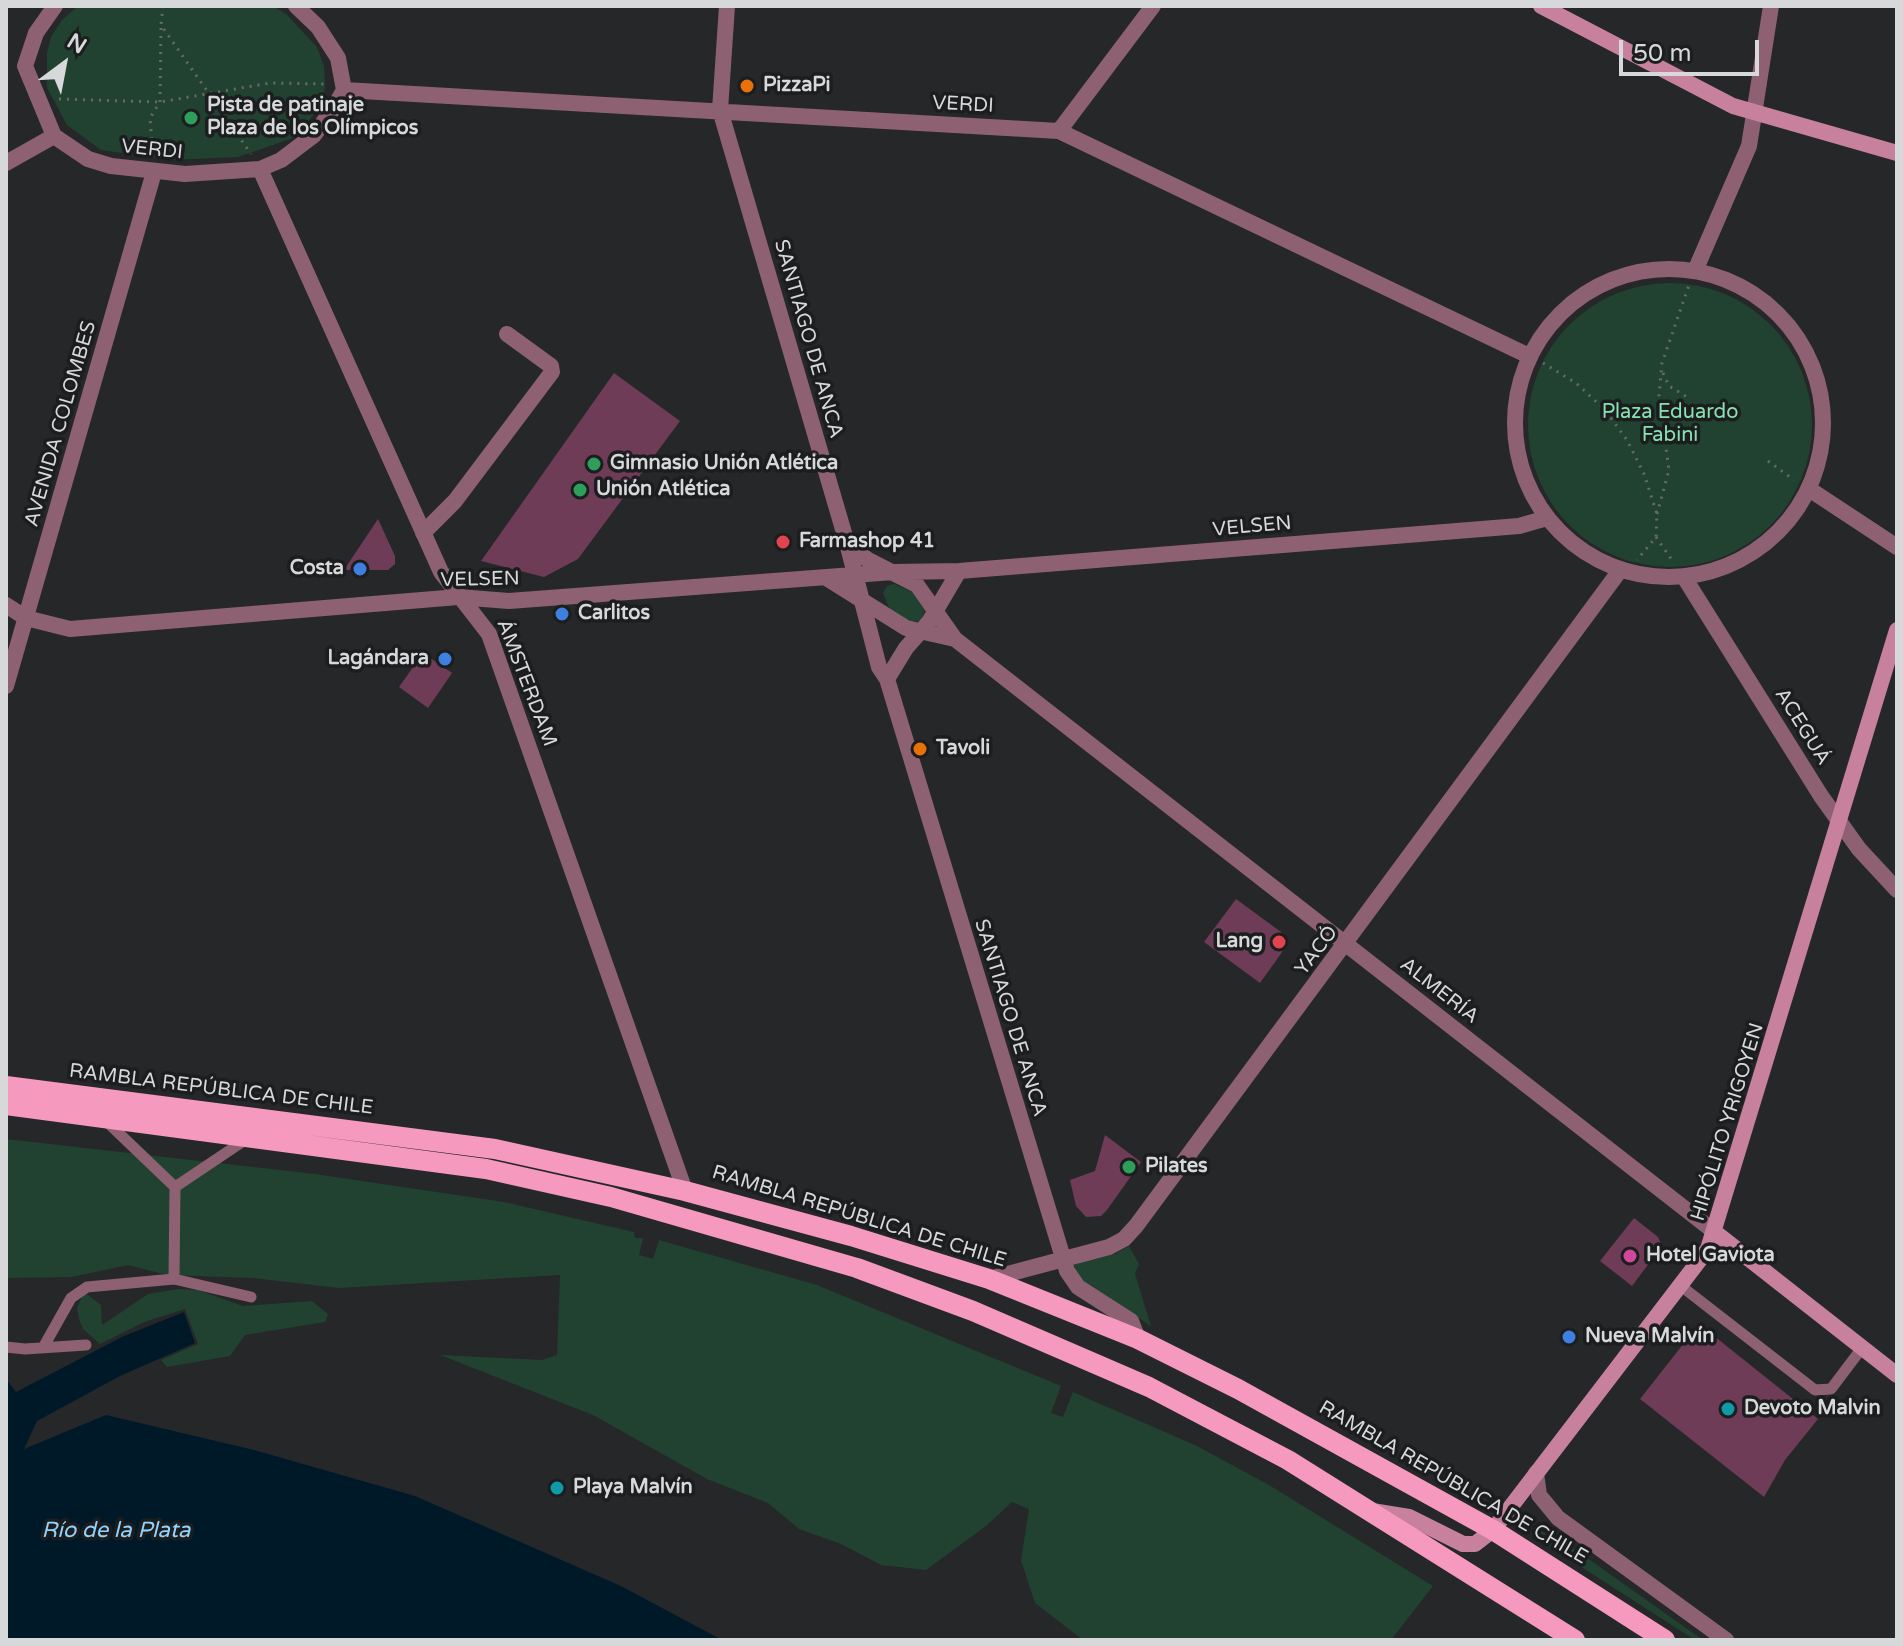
<!DOCTYPE html>
<meta charset="utf-8">
<style>
body{margin:0}
#map{position:relative;width:1903px;height:1646px;overflow:hidden;background:#252729;font-family:"Varela Round",sans-serif}
canvas{display:block}
.frame{position:absolute;inset:0;border:8px solid #d7d8d9;pointer-events:none}
.north{position:absolute;left:24px;top:24px;width:80px;height:80px;-webkit-text-stroke:6px #1b1d1f;paint-order:stroke;rotate:32deg;font-size:22px;font-weight:700;line-height:32px;text-align:center;color:#d7d8d9}
.north::after{content:'';display:block;margin:auto;width:28px;height:36px;background:#d7d8d9;clip-path:polygon(50% 0,100% 100%,50% 72%,0 100%)}
.scale{position:absolute;left:1619px;top:40px;width:140px;height:36px;box-sizing:border-box;border:4px solid #d7d8d9;border-top:0;padding-left:10px;font-size:24px;line-height:28px;white-space:nowrap;color:#d7d8d9;-webkit-text-stroke:6px #1b1d1f;paint-order:stroke}
</style>
<div id="map">
<canvas width="1903" height="1646"></canvas>
<div class="frame"></div>
<div class="north">N</div>
<div class="scale">50 m</div>
</div>
<script>
const ctx = document.querySelector('canvas').getContext('2d');
ctx.lineJoin = 'round';
function paint(path, color) {
  ctx.fillStyle = color;
  ctx.fill(path, 'evenodd');
}
function shape(rows) {
  const path = new Path2D();
  for (const r of rows) {
    if (r.length === 3) {
      path.moveTo(r[0] + r[2], r[1]);
      path.arc(r[0], r[1], r[2], 0, 2 * Math.PI);
      continue;
    }
    path.moveTo(r[0], r[1]);
    for (let i = 2; i < r.length; i += 2) path.lineTo(r[i], r[i + 1]);
  }
  return path;
}
function trace(path, color, width, dash) {
  ctx.strokeStyle = color;
  ctx.lineWidth = width;
  ctx.lineCap = dash ? 'butt' : 'round';
  ctx.setLineDash(dash || []);
  ctx.stroke(path);
}
function drawText(font, color, halo, rows, align = 'center') {
  ctx.font = font + ' "Varela Round",sans-serif';
  ctx.lineWidth = 7;
  ctx.setLineDash([]);
  ctx.textBaseline = 'middle';
  ctx.strokeStyle = halo;
  ctx.fillStyle = color;
  for (const [text, x, y, turn = 0] of rows) {
    ctx.save();
    ctx.translate(x, y);
    ctx.rotate((+turn || 0) * Math.PI / 180);
    ctx.textAlign = isNaN(turn) ? turn : align;
    if (halo) ctx.strokeText(text, 0, 0);
    ctx.fillText(text, 0, 0);
    ctx.restore();
  }
}
paint(shape([
 [78,6,273,6,286,14,317,47,324,66,325,87,321,105,296,137,238,157,171,160,101,150,67,125,47,88,47,53,51,37,62,20],
 [1670,425,142],
 [894,584,912,592,925,610,921,621,910,622,890,610,883,593,887,586],
 [6,1139,315,1174,504,1202,634,1232,635,1238,643,1238,639,1255,653,1259,659,1240,817,1285,1061,1386,1051,1413,1063,1417,1073,1392,1197,1446,1269,1485,1433,1586,1391,1640,1083,1640,1035,1603,1021,1560,1029,1509,1012,1502,986,1526,926,1570,881,1565,841,1544,799,1529,768,1503,707,1479,593,1415,440,1355,542,1360,557,1355,560,1275,339,1288,253,1278,167,1275,128,1265,72,1277,6,1278],
 [1129,1246,1139,1264,1135,1274,1151,1326,1082,1281,1074,1268,1075,1263,1081,1261,1115,1254],
 [178,1289,198,1290,243,1306,312,1301,328,1314,325,1322,245,1335,230,1356,167,1367,161,1360,198,1344,185,1309,144,1322,100,1344,83,1329,79,1319,77,1308,84,1292,101,1305,102,1325,148,1294],
 [1537,1529,1583,1555,1703,1640,1695,1640,1533,1536]
]), '#214230');
paint(shape([
 [184,1312,195,1343,120,1376,37,1421,24,1449,106,1415,254,1450,415,1496,621,1586,722,1640,6,1640,6,1379,16,1392,124,1336]
]), '#001929');
paint(shape([
 [614,373,680,421,578,559,544,577,481,561],
 [378,519,395,556,395,564,388,570,344,570],
 [423,653,452,673,428,708,399,687],
 [1236,899,1281,932,1285,948,1260,983,1204,942],
 [1105,1135,1141,1162,1107,1210,1101,1216,1086,1217,1076,1206,1070,1180,1095,1171],
 [1634,1218,1658,1237,1662,1246,1632,1286,1600,1261],
 [1699,1324,1818,1419,1785,1460,1764,1497,1640,1399]
]), '#6f3c57');
trace(shape([
 [163,6,161,25,251,154],
 [59,99,160,102,270,83,325,84],
 [153,155,150,118,160,102,161,25],
 [1543,363,1576,383,1605,410,1627,440,1644,474,1657,514,1656,537,1637,560],
 [1663,373,1669,386,1687,397],
 [1768,461,1794,480],
 [1657,514,1669,470,1659,396,1662,363,1689,285],
 [1656,537,1674,563]
]), '#67696a', 3, [2, 6]);
trace(shape([
 [175,1187,248,1138],
 [174,1279,251,1297],
 [1681,1286,1815,1390,1831,1389,1862,1348],
 [44,1346,71,1298,87,1287,174,1279,175,1187,105,1120],
 [6,1347,25,1349,86,1345]
]), '#8e6172', 11);
trace(shape([
 [55,6,36,33,25,66,54,136,88,159,111,166,185,174,260,169,281,160,314,135,333,109,344,90,338,58,318,27,296,6],
 [727,6,720,110,847,543,879,667,887,679,1067,1271,1078,1287,1131,1321,1138,1339],
 [344,90,1059,131,1529,356],
 [1059,131,1153,6],
 [6,163,54,136],
 [260,169,441,572,489,634,685,1191],
 [1669,423,154],
 [1695,271,1749,146,1771,6],
 [1809,489,1897,547],
 [423,533,455,501,552,372,551,366,507,334],
 [847,543,868,560,917,585,955,639,1716,1233],
 [1684,577,1821,796,1859,849,1897,890],
 [828,579,906,628,955,639],
 [6,605,26,618,70,629,458,597,509,601,893,572,959,571,1519,526,1547,518],
 [887,679,906,648,929,622,959,571],
 [6,686,154,172],
 [989,1279,1109,1247,1124,1239,1136,1226,1621,569],
 [1536,1473,1539,1495,1558,1518,1726,1640]
]), '#8e6172', 16);
trace(shape([
 [1541,6,1733,106,1897,153],
 [1716,1233,1897,1375],
 [1372,1511,1409,1517,1463,1544,1475,1544,1493,1530,1708,1249,1897,630]
]), '#c8819d', 16);
trace(shape([
 [6,1086,495,1149,685,1191,851,1236,989,1279,1138,1339,1238,1389,1493,1530,1665,1640],
 [6,1105,486,1169,611,1197,857,1268,973,1311,1149,1387,1288,1460,1575,1640]
]), '#f699bf', 20);
for (const [x, y, r, color] of [
 [747,86,8,"#e8710a"],
 [191,118,8,"#2e9e5b"],
 [594,464,8,"#2e9e5b"],
 [580,490,8,"#2e9e5b"],
 [783,542,8,"#e0444e"],
 [360,569,8,"#3f7fe0"],
 [562,614,8,"#3f7fe0"],
 [445,659,8,"#3f7fe0"],
 [920,749,8,"#e8710a"],
 [1279,942,8,"#e0444e"],
 [1129,1167,8,"#2e9e5b"],
 [1630,1256,8,"#d1479c"],
 [1569,1337,8,"#3f7fe0"],
 [1728,1409,8,"#0f9aa8"],
 [557,1488,8,"#0f9aa8"]
]) {
  const dot = new Path2D();
  dot.arc(x, y, r, 0, 2 * Math.PI);
  ctx.fillStyle = color;
  ctx.fill(dot);
  trace(dot, '#1b1d1f', 3);
}
drawText('bold 20px', '#d7d8d9', '#1b1d1f', [
 ["PizzaPi",763,86],
 ["Pista de patinaje",207,106],
 ["Plaza de los Olímpicos",207,129],
 ["Gimnasio Unión Atlética",610,464],
 ["Unión Atlética",596,490],
 ["Farmashop 41",799,542],
 ["Costa",344,569,"right"],
 ["Carlitos",578,614],
 ["Lagándara",429,659,"right"],
 ["Tavoli",936,749],
 ["Lang",1263,942,"right"],
 ["Pilates",1145,1167],
 ["Hotel Gaviota",1646,1256],
 ["Nueva Malvín",1585,1337],
 ["Devoto Malvin",1744,1409],
 ["Playa Malvín",573,1488]
], 'left');
drawText('20px', '#d7d8d9', '#1b1d1f', [
 ["VERDI",963,105,3],
 ["VERDI",152,150,6],
 ["SANTIAGO DE ANCA",808,339,74],
 ["AVENIDA COLOMBES",61,424,-74],
 ["VELSEN",1252,527,-5],
 ["VELSEN",480,580,-1],
 ["ÁMSTERDAM",526,683,69],
 ["ACEGUÁ",1802,727,58],
 ["YACÓ",1317,951,-53],
 ["ALMERÍA",1439,991,38],
 ["SANTIAGO DE ANCA",1010,1018,73],
 ["RAMBLA REPÚBLICA DE CHILE",221,1090,7],
 ["HIPÓLITO YRIGOYEN",1728,1122,-73],
 ["RAMBLA REPÚBLICA DE CHILE",859,1217,17],
 ["RAMBLA REPÚBLICA DE CHILE",1453,1483,30]
]);
drawText('20px', '#88e1b1', '#1b1d1f', [
 ["Plaza Eduardo",1670,413],
 ["Fabini",1670,436]
]);
drawText('italic 22px', '#91d3fc', '#1b1d1f', [
 ["Río de la Plata",116,1531]
]);
</script>
